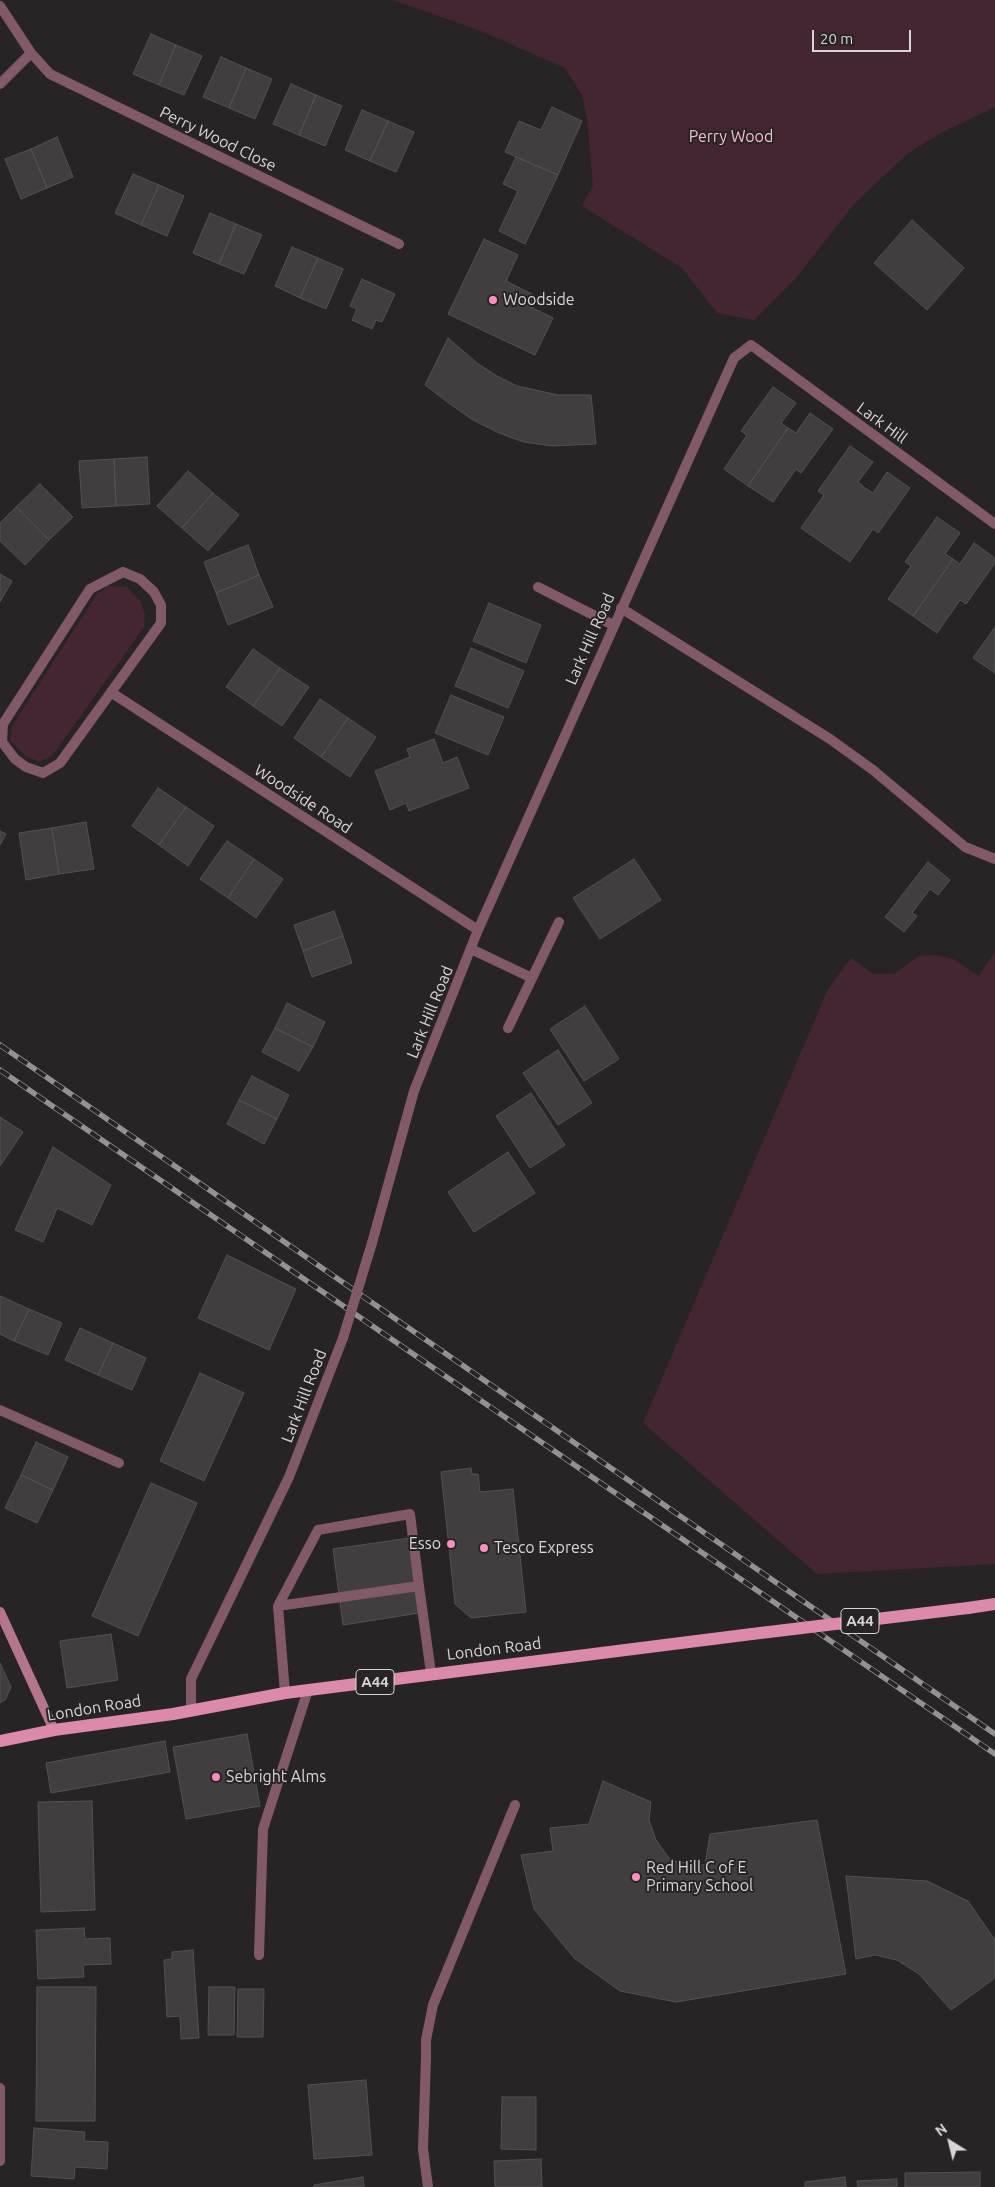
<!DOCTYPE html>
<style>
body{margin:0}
#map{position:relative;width:995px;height:2187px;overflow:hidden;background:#282425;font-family:Ubuntu,sans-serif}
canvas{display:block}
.north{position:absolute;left:925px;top:2117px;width:50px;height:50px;-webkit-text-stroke:4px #282425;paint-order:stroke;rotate:324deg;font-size:14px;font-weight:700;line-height:20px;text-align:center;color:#d8d5d6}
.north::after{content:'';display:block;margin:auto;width:18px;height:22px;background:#d8d5d6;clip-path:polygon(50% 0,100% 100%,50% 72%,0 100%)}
.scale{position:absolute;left:812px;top:30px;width:99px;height:22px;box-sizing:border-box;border:2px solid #d8d5d6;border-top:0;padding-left:6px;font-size:15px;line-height:18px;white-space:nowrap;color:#d8d5d6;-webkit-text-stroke:4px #282425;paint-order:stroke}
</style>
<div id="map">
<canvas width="995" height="2187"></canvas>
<div class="north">N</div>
<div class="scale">20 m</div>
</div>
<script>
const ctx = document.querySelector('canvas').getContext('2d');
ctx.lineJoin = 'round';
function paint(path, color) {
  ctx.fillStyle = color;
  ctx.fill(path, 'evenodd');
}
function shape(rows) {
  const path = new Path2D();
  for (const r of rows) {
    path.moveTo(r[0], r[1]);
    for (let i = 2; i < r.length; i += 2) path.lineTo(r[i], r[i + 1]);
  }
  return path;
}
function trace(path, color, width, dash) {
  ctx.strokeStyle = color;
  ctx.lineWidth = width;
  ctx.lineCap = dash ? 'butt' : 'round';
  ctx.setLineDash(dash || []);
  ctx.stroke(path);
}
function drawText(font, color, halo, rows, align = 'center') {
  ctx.font = font + ' Ubuntu,sans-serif';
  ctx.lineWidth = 4;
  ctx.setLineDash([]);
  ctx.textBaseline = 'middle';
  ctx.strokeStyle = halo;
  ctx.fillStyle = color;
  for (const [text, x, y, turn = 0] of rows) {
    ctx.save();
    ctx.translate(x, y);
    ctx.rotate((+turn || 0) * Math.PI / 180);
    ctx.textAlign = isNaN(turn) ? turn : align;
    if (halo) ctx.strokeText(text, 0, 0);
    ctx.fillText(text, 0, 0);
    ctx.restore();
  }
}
paint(shape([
 [393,0,995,0,995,107,941,133,907,154,854,204,796,278,754,320,717,313,682,268,582,206,593,185,587,119,582,95,565,68,481,31],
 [108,586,127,587,140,601,145,615,144,627,52,756,39,762,26,756,10,741,12,726,97,594],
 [995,951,995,1564,817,1574,643,1423,828,989,851,958,873,974,894,974,919,956,936,955,953,959,979,976]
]), '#432632');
const building = shape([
 [151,34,176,45,159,85,133,74,151,34],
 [176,45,202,56,184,95,159,85,176,45],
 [221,57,246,68,229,108,203,97,221,57],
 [246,68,272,79,255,119,229,108,246,68],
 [291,84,316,95,299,135,273,124,291,84],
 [316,95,342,106,325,146,299,135,316,95],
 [552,107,582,121,558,175,505,152,519,121,541,130,552,107],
 [362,110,388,121,370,161,345,150,362,110],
 [388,121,414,132,396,172,370,161,388,121],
 [57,137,73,177,47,188,31,149,57,137],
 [31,149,47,188,21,199,5,159,31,149],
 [516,157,558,175,525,244,499,231,518,191,503,184,516,157],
 [133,174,159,185,141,225,115,213,133,174],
 [159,185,184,196,167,236,141,225,159,185],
 [210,213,236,224,219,264,193,253,210,213],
 [912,220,964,268,927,310,874,263,912,220],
 [236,224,262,235,244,274,219,264,236,224],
 [484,239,518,255,506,281,534,295,529,306,553,318,535,355,448,314,484,239],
 [292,247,318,258,300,298,275,286,292,247],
 [318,258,343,269,326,309,300,298,318,258],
 [362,279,395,294,382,322,376,320,372,329,352,320,357,309,350,306,362,279],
 [448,338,477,363,497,376,517,386,558,395,591,395,596,444,552,446,524,442,499,433,473,420,450,404,425,385,448,338],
 [773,387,796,403,781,423,788,428,748,486,724,469,747,435,741,431,773,387],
 [810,413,833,429,801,473,796,469,773,502,748,486,788,428,796,433,810,413],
 [850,446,873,462,858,482,865,488,873,493,887,472,910,488,878,533,873,529,850,562,801,528,824,495,818,491,850,446],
 [147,457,150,504,116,506,114,459,147,457],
 [114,459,116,506,82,508,79,461,114,459],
 [188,471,213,493,182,528,157,506,188,471],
 [40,484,73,517,49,540,16,507,40,484],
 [213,493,239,515,208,551,182,528,213,493],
 [16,507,49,540,25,565,0,541,0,523,16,507],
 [937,517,960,533,945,554,953,559,913,616,888,599,911,566,905,562,937,517],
 [974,543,995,558,995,563,966,604,960,600,937,633,913,616,953,559,960,564,974,543],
 [248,545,259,575,216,593,204,562,248,545],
 [0,574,12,581,0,602,0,574],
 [259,575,273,607,228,625,216,593,259,575],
 [489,603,541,625,526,663,473,641,489,603],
 [995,627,995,673,973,658,995,627],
 [471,648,524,671,508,708,455,686,471,648],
 [253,649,280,668,253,706,226,687,253,649],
 [280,668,309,687,282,726,253,706,280,668],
 [451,695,504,717,488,755,435,733,451,695],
 [320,699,348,718,321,757,294,738,320,699],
 [348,718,376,737,350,777,321,757,348,718],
 [434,739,443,763,457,757,469,788,409,811,406,803,390,810,375,771,410,757,407,749,434,739],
 [158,788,186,807,159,845,132,826,158,788],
 [186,807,214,826,188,866,159,845,186,807],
 [86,822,94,869,59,874,52,828,86,822],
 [52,828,59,874,26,880,19,833,52,828],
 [0,831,6,834,0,845,0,831],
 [227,841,254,859,228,898,200,879,227,841],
 [254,859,283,879,256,918,228,898,254,859],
 [634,859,661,900,600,939,573,898,634,859],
 [928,862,950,880,938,895,930,889,912,913,917,916,904,932,885,917,928,862],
 [334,911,343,936,303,951,294,925,334,911],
 [343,936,352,963,312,977,303,951,343,936],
 [287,1003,325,1022,313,1047,275,1028,287,1003],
 [585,1006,619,1059,584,1081,550,1029,585,1006],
 [275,1028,313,1047,299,1071,262,1052,275,1028],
 [558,1050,592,1103,558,1125,523,1073,558,1050],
 [252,1076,289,1095,277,1119,239,1100,252,1076],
 [531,1093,565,1145,530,1168,496,1116,531,1093],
 [239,1100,277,1119,264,1144,227,1124,239,1100],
 [0,1117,23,1132,0,1166,0,1117],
 [53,1147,111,1185,92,1225,57,1208,43,1242,15,1230,53,1147],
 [508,1152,535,1193,474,1232,448,1192,508,1152],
 [227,1255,296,1289,269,1350,198,1318,227,1255],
 [0,1296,29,1309,14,1341,0,1334,0,1296],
 [29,1309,62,1323,48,1355,14,1341,29,1309],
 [80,1328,113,1343,98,1375,65,1360,80,1328],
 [113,1343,146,1358,132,1390,98,1375,113,1343],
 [200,1373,244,1393,204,1481,160,1461,200,1373],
 [36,1442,68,1457,53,1490,21,1475,36,1442],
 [471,1468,472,1474,478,1474,480,1492,513,1489,526,1612,471,1618,455,1604,441,1472,471,1468],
 [21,1475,53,1490,37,1523,5,1508,21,1475],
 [151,1483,197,1503,138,1636,92,1616,151,1483],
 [417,1537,426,1612,343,1625,333,1549,417,1537],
 [111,1634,118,1680,67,1688,60,1641,111,1634],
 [0,1663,11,1687,5,1700,0,1703,0,1663],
 [247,1734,260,1806,186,1819,173,1747,247,1734],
 [165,1741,170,1772,51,1793,46,1763,165,1741],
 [603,1781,651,1802,649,1820,656,1840,671,1861,705,1865,710,1834,817,1820,846,1974,676,2002,620,1991,574,1958,534,1909,521,1855,553,1851,550,1828,589,1824,603,1781],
 [92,1801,95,1910,41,1912,38,1802,92,1801],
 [846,1876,927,1881,968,1901,995,1940,995,1978,951,2010,919,1974,897,1960,875,1955,856,1959,846,1876],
 [84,1928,85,1939,110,1938,111,1964,83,1965,84,1977,38,1979,36,1930,84,1928],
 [193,1950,199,2038,181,2039,180,2016,167,2017,164,1960,172,1959,172,1952,193,1950],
 [37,1987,96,1987,95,2121,36,2121,37,1987],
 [209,1987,235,1987,234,2035,208,2035,209,1987],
 [238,1989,264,1989,263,2037,237,2037,238,1989],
 [366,2080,372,2155,314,2159,308,2085,366,2080],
 [502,2097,536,2097,536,2150,501,2149,502,2097],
 [34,2128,85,2132,84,2141,108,2142,107,2169,75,2167,74,2179,31,2176,34,2128],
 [541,2159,542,2187,495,2187,494,2161,541,2159],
 [980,2172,980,2187,905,2187,905,2173,980,2172],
 [363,2177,364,2187,314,2187,314,2185,363,2177],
 [845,2177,846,2187,805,2187,805,2182,845,2177],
 [897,2179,897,2187,858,2187,857,2181,897,2179]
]);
paint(building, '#423e40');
trace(building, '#555153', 1);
trace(shape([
 [538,587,613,625],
 [621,608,830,739,873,770,965,847,995,859],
 [471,949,532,978],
 [508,1028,559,922],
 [278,1606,318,1530,410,1514,419,1586],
 [285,1693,278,1606,419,1586,431,1673],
 [259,1955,263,1829,308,1690],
 [426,2057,426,2040,433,2005,515,1805]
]), '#815969', 10);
trace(shape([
 [0,6,31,53,50,74,399,244],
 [0,84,31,53],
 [123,572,140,579,154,592,161,605,161,623,60,763,43,773,26,767,15,759,2,742,3,724,90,589,123,572],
 [112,693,478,930],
 [372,1243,414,1091,478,930,734,358,751,345,995,524],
 [0,1410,119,1463],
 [191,1710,191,1679,289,1477,343,1338],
 [426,2057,423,2149,428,2187],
 [0,2088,0,2161]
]), '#815969', 10);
trace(shape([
 [0,1612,54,1730]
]), '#b4758f', 10);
trace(shape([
 [968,1608,995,1604],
 [0,1741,54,1730,173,1714,285,1693,752,1634]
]), '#dc8aac', 12);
const rail = shape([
 [0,1045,995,1734],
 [0,1070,995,1754]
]);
trace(rail, '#949192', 5.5);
trace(rail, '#282425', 4, [11]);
trace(shape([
 [343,1338,372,1243]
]), '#815969', 10);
trace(shape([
 [752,1634,968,1608]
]), '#dc8aac', 12);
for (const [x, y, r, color] of [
 [493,300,5,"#fd8ebe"],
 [451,1544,5,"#fd8ebe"],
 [484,1548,5,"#fd8ebe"],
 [216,1777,5,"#fd8ebe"],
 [636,1877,5,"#fd8ebe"]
]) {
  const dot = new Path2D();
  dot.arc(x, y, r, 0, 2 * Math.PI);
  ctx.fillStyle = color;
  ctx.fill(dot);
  trace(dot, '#282425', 2);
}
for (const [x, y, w] of [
 [860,1621,38],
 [375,1682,38]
]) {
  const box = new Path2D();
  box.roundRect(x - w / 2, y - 12.5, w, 25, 4);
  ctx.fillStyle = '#282425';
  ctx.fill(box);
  trace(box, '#d8d5d6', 1);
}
drawText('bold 15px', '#d8d5d6', null, [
 ["A44",860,1621],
 ["A44",375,1682]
]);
drawText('16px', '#f9bbd3', '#282425', [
 ["Perry Wood",731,137]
]);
drawText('16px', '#d8d5d6', '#282425', [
 ["Perry Wood Close",218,139,26],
 ["Lark Hill",882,423,36],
 ["Lark Hill Road",590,639,-66],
 ["Woodside Road",303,799,33],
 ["Lark Hill Road",430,1012,-68],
 ["Lark Hill Road",304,1396,-69],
 ["London Road",494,1649,-7],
 ["London Road",94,1708,-9]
]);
drawText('16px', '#d8d5d6', '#282425', [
 ["Woodside",503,300],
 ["Esso",441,1544,"right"],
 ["Tesco Express",494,1548],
 ["Sebright Alms",226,1777],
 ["Red Hill C of E",646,1868],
 ["Primary School",646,1886]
], 'left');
</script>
